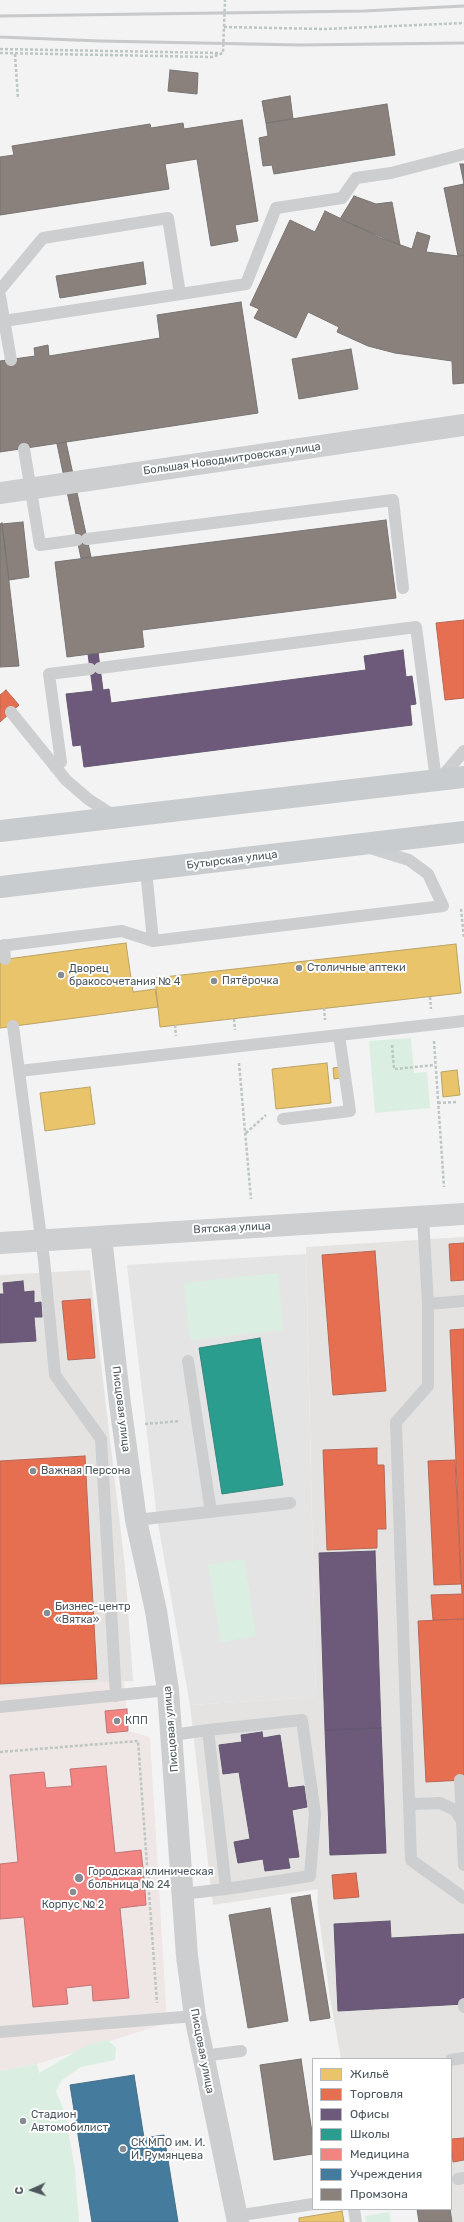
<!DOCTYPE html>
<meta charset="utf-8">
<style>
body{margin:0}
#map{position:relative;width:464px;height:2222px;overflow:hidden;background:#f3f3f3;font-family:Rubik,sans-serif}
canvas{display:block}
.legend{position:absolute;left:312px;top:2058px;width:140px;height:152px;box-sizing:border-box;background:#fff;border:1px solid #b7bbbe;margin:0;padding:5px 7px;list-style:none;font-size:12px;color:#4b565d}
.legend li{display:flex;align-items:center;gap:8px;height:20px}
.legend b{width:20px;border:1px solid #b7bbbe}
.north{position:absolute;left:12px;top:2170px;width:40px;height:40px;-webkit-text-stroke:3px #fff;paint-order:stroke;rotate:267deg;font-size:11px;font-weight:700;line-height:16px;text-align:center;color:#4b565d}
.north::after{content:'';display:block;margin:auto;width:14px;height:18px;background:#4b565d;clip-path:polygon(50% 0,100% 100%,50% 72%,0 100%)}
</style>
<div id="map">
<canvas width="464" height="2222"></canvas>
<ul class="legend">
<li><b style="height:11px;background:#e9c46a"></b>Жильё</li>
<li><b style="height:11px;background:#e76f51"></b>Торговля</li>
<li><b style="height:11px;background:#6d597a"></b>Офисы</li>
<li><b style="height:11px;background:#2a9d8f"></b>Школы</li>
<li><b style="height:11px;background:#f28482"></b>Медицина</li>
<li><b style="height:11px;background:#457b9d"></b>Учреждения</li>
<li><b style="height:11px;background:#8a817c"></b>Промзона</li>
</ul>
<div class="north">С</div>
</div>
<script>
const ctx = document.querySelector('canvas').getContext('2d');
ctx.lineJoin = 'round';
function paint(path, color) {
  ctx.fillStyle = color;
  ctx.fill(path, 'evenodd');
}
function shape(rows) {
  const path = new Path2D();
  for (const r of rows) {
    path.moveTo(r[0], r[1]);
    for (let i = 2; i < r.length; i += 2) path.lineTo(r[i], r[i + 1]);
  }
  return path;
}
function trace(path, color, width, dash) {
  ctx.strokeStyle = color;
  ctx.lineWidth = width;
  ctx.lineCap = dash ? 'butt' : 'round';
  ctx.setLineDash(dash || []);
  ctx.stroke(path);
}
function drawText(font, color, halo, rows, align = 'center') {
  ctx.font = font + ' Rubik,sans-serif';
  ctx.lineWidth = 4;
  ctx.setLineDash([]);
  ctx.textBaseline = 'middle';
  ctx.strokeStyle = halo;
  ctx.fillStyle = color;
  for (const [text, x, y, turn = 0] of rows) {
    ctx.save();
    ctx.translate(x, y);
    ctx.rotate((+turn || 0) * Math.PI / 180);
    ctx.textAlign = isNaN(turn) ? turn : align;
    if (halo) ctx.strokeText(text, 0, 0);
    ctx.fillText(text, 0, 0);
    ctx.restore();
  }
}
paint(shape([
 [464,1237,464,2222,419,2222,417,2209,451,2209,451,2059,341,2059,330,1998,317,1902,318,1889,213,1905,190,1705,316,1697,306,1247],
 [90,1270,125,1567,133,1681,0,1688,0,1275]
]), '#e4e3e1');
paint(shape([
 [306,1254,316,1697,190,1705,157,1518,127,1265]
]), '#e5e4e4');
paint(shape([
 [124,1681,128,1731,150,1737,167,2023,37,2064,0,2071,0,1688]
]), '#efe6e6');
paint(shape([
 [411,1038,414,1073,427,1072,430,1108,375,1113,369,1041],
 [278,1273,283,1330,190,1340,184,1283],
 [244,1559,256,1636,221,1642,208,1565],
 [108,2040,116,2048,115,2060,81,2067,62,2080,56,2091,65,2113,75,2170,79,2222,0,2222,0,2071,37,2064,39,2073,87,2045],
 [389,2212,391,2222,366,2222,365,2216]
]), '#daefe1');
const homes = shape([
 [126,943,133,992,155,989,158,1007,0,1028,0,960,126,943],
 [456,944,461,993,160,1027,155,978,456,944],
 [327,1063,331,1103,276,1109,272,1069,327,1063],
 [340,1067,341,1078,334,1079,333,1068,340,1067],
 [457,1070,460,1095,443,1097,441,1072,457,1070],
 [90,1087,95,1124,45,1131,40,1093,90,1087],
 [342,2211,344,2222,299,2222,299,2218,342,2211]
]);
paint(homes, '#e9c46a');
trace(homes, '#baa366', 1);
const shops = shape([
 [464,620,464,698,445,700,436,623,464,620],
 [6,690,19,705,0,722,0,695,6,690],
 [464,1243,464,1280,451,1281,449,1244,464,1243],
 [375,1251,386,1391,333,1395,322,1255,375,1251],
 [90,1299,95,1358,68,1360,62,1301,90,1299],
 [464,1329,464,1619,433,1620,431,1595,462,1594,450,1330,464,1329],
 [377,1448,377,1465,384,1465,386,1529,377,1529,377,1548,327,1550,323,1450,377,1448],
 [85,1456,97,1679,0,1684,0,1461,85,1456],
 [455,1460,461,1584,434,1585,428,1461,455,1460],
 [464,1619,464,1780,426,1782,418,1621,464,1619],
 [356,1873,359,1897,334,1899,332,1875,356,1873],
 [464,2138,464,2160,453,2162,451,2139,464,2138]
]);
paint(shops, '#e76f51');
trace(shops, '#b86855', 1);
const offices = shape([
 [403,650,406,677,412,676,416,704,410,705,412,725,84,767,81,745,73,746,66,694,93,691,88,654,98,652,103,690,109,689,111,703,366,670,364,656,403,650],
 [23,1281,24,1292,34,1291,34,1303,41,1302,42,1317,34,1317,36,1341,0,1343,0,1294,4,1294,3,1283,23,1281],
 [375,1551,381,1728,325,1730,319,1553,375,1551],
 [381,1728,386,1853,330,1855,325,1730,381,1728],
 [262,1732,263,1738,280,1735,288,1788,304,1786,307,1807,292,1810,299,1857,288,1858,290,1868,265,1871,263,1859,238,1863,234,1842,250,1839,239,1772,223,1774,219,1745,242,1742,241,1735,262,1732],
 [390,1921,391,1938,464,1934,464,2004,338,2011,334,1924,390,1921]
]);
paint(offices, '#6d597a');
trace(offices, '#635871', 1);
const schools = shape([
 [260,1338,283,1485,222,1494,199,1348,260,1338]
]);
paint(schools, '#2a9d8f');
trace(schools, '#348880', 1);
const health = shape([
 [127,1709,128,1731,107,1733,105,1711,127,1709],
 [106,1766,115,1853,141,1850,144,1878,146,1905,120,1908,129,1998,93,2001,92,1985,66,1988,68,2004,33,2007,24,1917,0,1919,0,1864,18,1862,10,1775,44,1772,46,1788,72,1786,70,1769,106,1766]
]);
paint(health, '#f28482');
trace(health, '#c07677', 1);
const public = shape([
 [134,2075,144,2138,164,2135,178,2222,92,2222,70,2085,134,2075]
]);
paint(public, '#457b9d');
trace(public, '#47708a', 1);
const industry = shape([
 [170,70,198,73,197,94,168,91,170,70],
 [290,96,293,119,266,123,262,101,290,96],
 [387,104,395,155,274,174,272,165,263,166,259,138,268,136,266,123,387,104],
 [242,120,258,221,235,225,238,241,211,246,197,159,165,164,169,189,0,215,0,157,14,155,12,146,150,124,151,128,183,123,184,129,242,120],
 [460,164,464,164,464,186,464,184,460,164],
 [464,184,464,255,458,256,444,188,464,184],
 [354,196,376,204,392,202,400,245,340,219,354,196],
 [325,211,381,238,412,249,417,232,430,236,426,252,458,256,464,255,464,383,453,384,452,361,395,353,368,346,337,332,339,327,308,312,296,338,254,318,259,309,250,305,290,220,315,232,325,211],
 [143,262,146,284,60,298,56,276,143,262],
 [241,302,258,413,0,452,0,361,35,356,34,348,48,345,49,356,160,338,157,315,241,302],
 [351,349,358,389,299,399,292,359,351,349],
 [66,442,91,557,81,558,57,444,66,442],
 [386,520,396,598,142,630,144,647,67,657,55,562,386,520],
 [23,522,29,577,9,580,2,524,23,522],
 [2,523,19,666,0,667,0,524,2,523],
 [310,1895,330,2018,310,2021,291,1898,310,1895],
 [270,1908,288,2021,248,2028,229,1915,270,1908],
 [301,2059,313,2139,313,2154,274,2160,260,2065,301,2059],
 [417,2209,450,2209,452,2222,419,2222,417,2209]
]);
paint(industry, '#8a817c');
trace(industry, '#777473', 1);
trace(shape([
 [224,27,325,29,464,23],
 [0,49,219,53],
 [0,53,212,57,223,53,225,0],
 [15,54,18,99],
 [461,909,464,938],
 [430,997,431,1009],
 [324,1008,325,1020],
 [234,1019,235,1030],
 [175,1025,176,1036],
 [434,1041,444,1187],
 [392,1045,394,1069,435,1065],
 [239,1063,251,1199],
 [438,1103,456,1102],
 [246,1133,266,1115],
 [145,1424,180,1421],
 [0,1752,138,1741,157,2003]
]), '#bcc6c3', 2.5, [3, 2]);
trace(shape([
 [0,290,43,238,168,218,180,294],
 [0,296,11,360],
 [4,321,246,284,276,208,342,198,356,178,391,173,464,154],
 [24,449,40,545,77,540],
 [87,539,393,500,403,588],
 [100,668,416,627,436,780],
 [11,712,66,780,88,799,114,816],
 [55,767,61,762,49,674,90,669],
 [439,780,464,751],
 [146,870,153,941],
 [4,945,5,959],
 [0,946,122,931,153,941,443,906,428,874,409,860,370,848],
 [13,1026,44,1260,55,1375,101,1439,116,1696],
 [19,1071,464,1021],
 [283,1119,350,1111,339,1035],
 [423,1217,428,1304],
 [464,1301,428,1304,428,1386,396,1422,411,1860,464,1898],
 [188,1361,211,1512],
 [136,1520,290,1503],
 [0,1707,168,1690],
 [208,1730,302,1720,315,1814,310,1876,226,1889],
 [172,1735,208,1730,226,1889,182,1894],
 [460,1780,462,1819],
 [413,1804,440,1803,455,1810,462,1821,464,1865],
 [464,2004,464,2007],
 [0,2032,195,2016],
 [203,2056,241,2051],
 [451,2060,464,2058],
 [458,2179,464,2178],
 [354,2209,356,2222],
 [236,2216,313,2204]
]), '#cdced0', 12);
trace(shape([
 [0,493,464,425],
 [101,1237,120,1404,136,1520,156,1611,168,1690,187,1956,195,2016,238,2222]
]), '#cdced0', 22);
trace(shape([
 [0,1243,464,1214]
]), '#cdcfd1', 22);
trace(shape([
 [0,831,464,777],
 [0,887,464,832]
]), '#c9ccce', 22);
trace(shape([
 [0,16,364,11,464,6],
 [0,37,100,41,300,45,464,43]
]), '#c8c9ca', 3);
for (const [x, y, r, color] of [
 [299,968,4,"#868d92"],
 [61,975,4,"#868d92"],
 [214,981,4,"#868d92"],
 [33,1471,4,"#868d92"],
 [47,1613,4,"#868d92"],
 [117,1721,4,"#868d92"],
 [79,1878,5,"#868d92"],
 [73,1892,4,"#868d92"],
 [23,2121,4,"#868d92"],
 [123,2149,4,"#868d92"]
]) {
  const dot = new Path2D();
  dot.arc(x, y, r, 0, 2 * Math.PI);
  ctx.fillStyle = color;
  ctx.fill(dot);
  trace(dot, '#fff', 1.5);
}
drawText('11px', '#4b565d', '#fff', [
 ["Большая Новодмитровская улица",232,459,-8],
 ["Бутырская улица",232,860,-7],
 ["Вятская улица",232,1228,-3],
 ["Писцовая улица",121,1409,83],
 ["Писцовая улица",171,1729,-95],
 ["Писцовая улица",202,2051,79]
]);
drawText('11px', '#4b565d', '#fff', [
 ["Столичные аптеки",307,968],
 ["Дворец",69,969],
 ["бракосочетания № 4",69,982],
 ["Пятёрочка",222,981],
 ["Важная Персона",41,1471],
 ["Бизнес-центр",55,1607],
 ["«Вятка»",55,1620],
 ["КПП",125,1721],
 ["Городская клиническая",88,1872],
 ["больница № 24",88,1885],
 ["Корпус № 2",73,1905,"center"],
 ["Стадион",31,2115],
 ["Автомобилист",31,2128],
 ["СК МПО им. И.",131,2143],
 ["И. Румянцева",131,2156]
], 'left');
</script>
